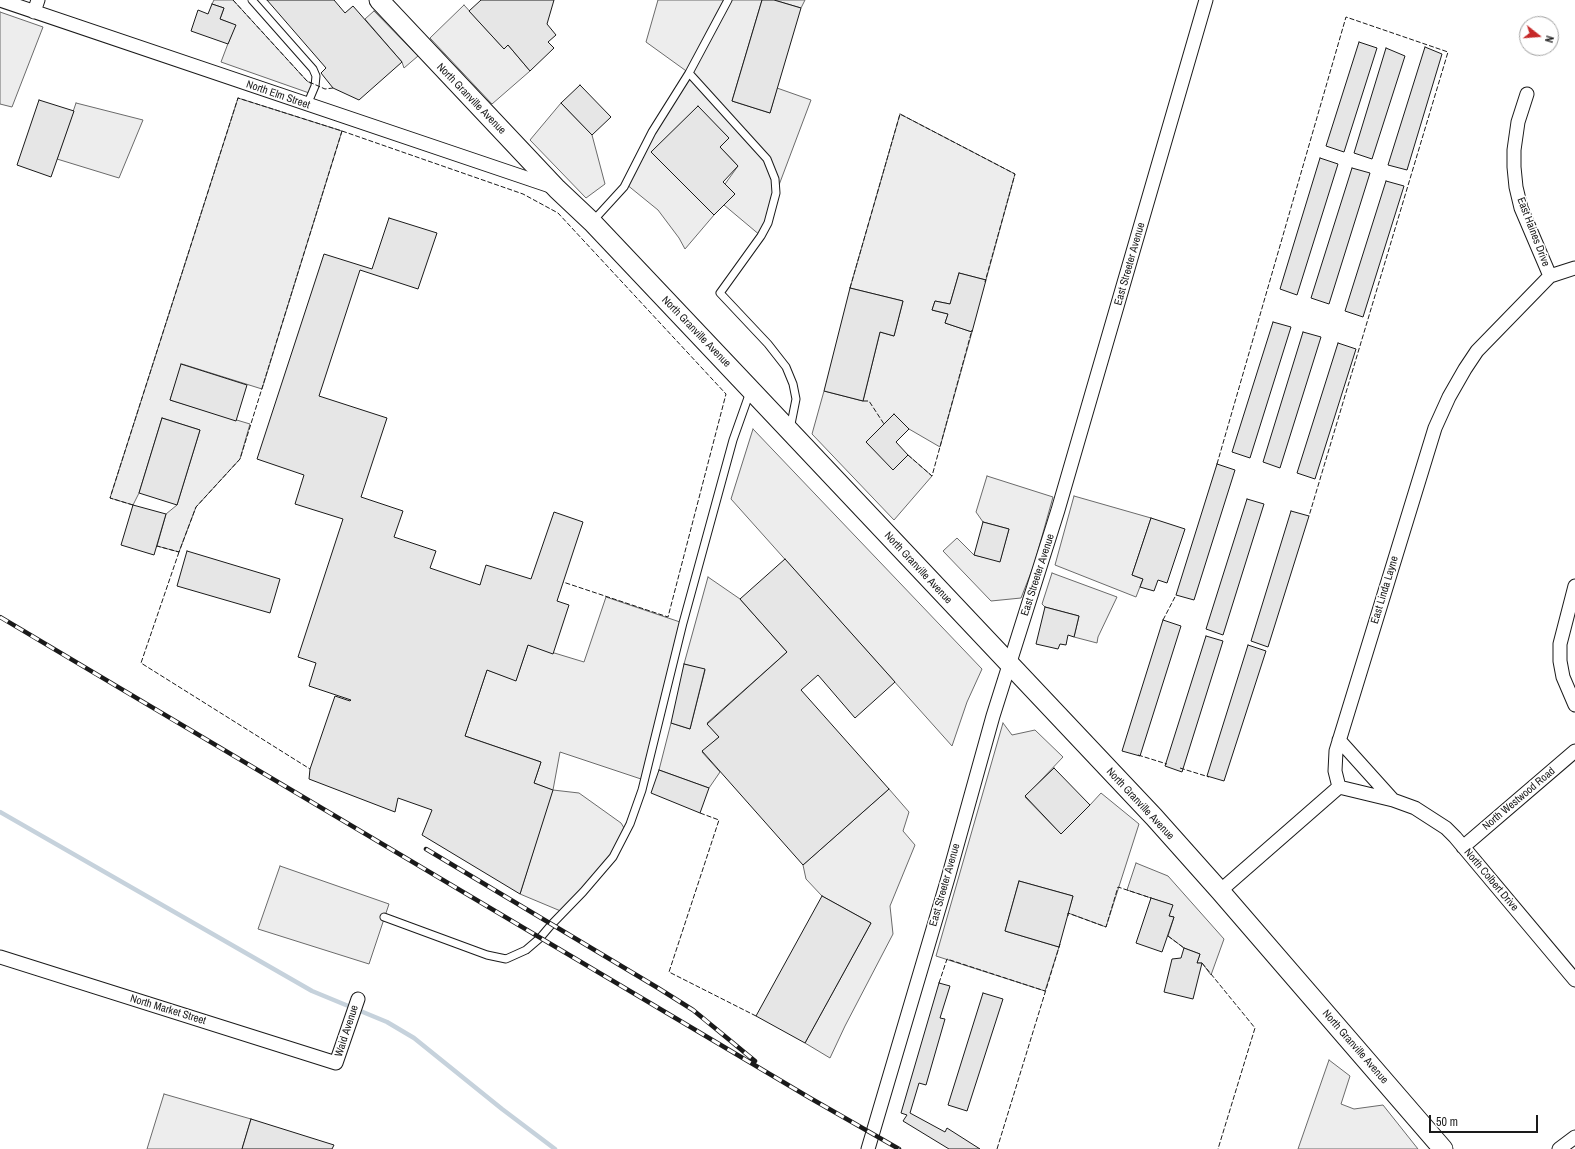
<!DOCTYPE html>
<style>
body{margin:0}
#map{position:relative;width:1575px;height:1149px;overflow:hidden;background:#fff;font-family:"Archivo Narrow",sans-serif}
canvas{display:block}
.north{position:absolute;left:1519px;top:16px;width:40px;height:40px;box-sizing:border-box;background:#fff;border:1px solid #a3a3a3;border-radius:50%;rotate:107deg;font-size:11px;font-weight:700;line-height:16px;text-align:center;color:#1a1a1a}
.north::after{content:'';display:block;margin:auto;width:14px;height:18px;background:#c62828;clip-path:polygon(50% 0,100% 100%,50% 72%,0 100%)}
.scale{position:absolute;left:1429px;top:1115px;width:109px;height:18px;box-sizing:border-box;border:2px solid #1a1a1a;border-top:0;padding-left:5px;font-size:12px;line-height:14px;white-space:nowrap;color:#1a1a1a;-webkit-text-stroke:3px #fff;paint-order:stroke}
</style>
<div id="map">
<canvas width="1575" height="1149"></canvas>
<div class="north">N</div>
<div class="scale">50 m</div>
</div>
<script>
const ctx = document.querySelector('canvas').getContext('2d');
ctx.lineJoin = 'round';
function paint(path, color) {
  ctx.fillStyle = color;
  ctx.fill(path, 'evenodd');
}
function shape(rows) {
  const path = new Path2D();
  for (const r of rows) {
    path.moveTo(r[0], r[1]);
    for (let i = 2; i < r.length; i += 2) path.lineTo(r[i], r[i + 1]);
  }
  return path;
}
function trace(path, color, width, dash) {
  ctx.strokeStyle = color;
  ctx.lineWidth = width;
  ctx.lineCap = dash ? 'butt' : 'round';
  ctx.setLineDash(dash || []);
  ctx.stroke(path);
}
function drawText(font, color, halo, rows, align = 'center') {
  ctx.font = font + ' "Archivo Narrow",sans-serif';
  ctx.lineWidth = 3;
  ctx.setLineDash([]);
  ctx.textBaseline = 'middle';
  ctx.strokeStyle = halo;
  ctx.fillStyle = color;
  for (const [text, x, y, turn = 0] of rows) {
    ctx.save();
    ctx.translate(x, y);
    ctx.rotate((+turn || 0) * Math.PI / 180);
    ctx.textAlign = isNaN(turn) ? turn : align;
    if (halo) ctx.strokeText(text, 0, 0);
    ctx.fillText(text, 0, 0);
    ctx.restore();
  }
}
const parking = shape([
 [214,0,233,0,307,81,315,86,312,94,221,62,235,25,220,19,224,8,212,4,214,0],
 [658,0,762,0,732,101,770,113,777,88,811,100,776,193,761,236,724,205,735,194,725,184,738,166,720,147,729,138,698,107,652,152,714,215,685,249,679,238,658,210,626,184,689,73,646,42,658,0],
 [774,0,805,0,801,8,774,0],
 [464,5,504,49,508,45,530,71,492,104,430,38,464,5],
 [374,11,418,56,404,68,402,62,365,19,374,11],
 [0,12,43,27,12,107,0,104,0,12],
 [238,98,342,131,262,389,182,364,170,400,250,424,240,459,196,507,179,552,157,546,166,514,177,505,200,430,162,418,139,493,133,505,110,498,238,98],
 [76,103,143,120,119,178,57,159,76,103],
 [561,103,592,135,605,184,586,198,530,140,561,103],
 [900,114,1015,174,986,280,959,273,950,304,935,301,932,310,948,314,945,323,972,332,940,447,909,429,894,414,866,442,893,469,908,455,932,476,894,520,812,434,824,391,863,401,880,332,894,336,903,301,850,288,900,114],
 [753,429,982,669,967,702,952,746,731,499,753,429],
 [987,476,1053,497,1034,565,1021,598,991,601,943,551,957,538,974,555,1000,561,1009,529,983,522,976,512,987,476],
 [1074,496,1151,518,1132,575,1143,579,1136,597,1055,565,1074,496],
 [1052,573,1117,597,1098,637,1097,643,1074,637,1079,616,1045,607,1042,604,1052,573],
 [708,577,740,599,787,652,707,723,719,737,702,752,720,772,709,788,659,770,671,723,690,729,705,670,684,664,708,577],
 [606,597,683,623,644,780,560,752,553,790,579,793,621,823,626,831,613,857,563,912,520,894,552,790,534,783,541,762,465,736,487,670,516,680,528,645,584,662,606,597],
 [1003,723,1012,735,1035,730,1063,757,1025,797,1061,834,1090,805,1101,793,1139,824,1106,927,1068,913,1073,896,1019,881,1005,931,1059,947,1045,991,936,956,1003,723],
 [889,789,909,812,903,831,915,845,890,906,893,934,845,1026,830,1058,805,1043,871,923,822,896,806,879,803,865,889,789],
 [1136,863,1168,876,1224,939,1211,975,1202,963,1197,963,1200,954,1184,948,1168,936,1174,917,1169,916,1172,905,1127,890,1136,863],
 [280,866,389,904,369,964,258,929,280,866],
 [1329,1060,1350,1076,1341,1104,1354,1109,1383,1105,1418,1149,1298,1149,1329,1060],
 [164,1094,251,1119,242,1149,147,1149,164,1094]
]);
paint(parking, '#ededed');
trace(parking, '#6a6a6a', 1);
trace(shape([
 [0,812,312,991,387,1022,414,1038,502,1109,555,1149]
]), '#c6d2dc', 4.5);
const building = shape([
 [267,0,334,0,345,13,353,6,402,62,359,100,333,88,321,73,326,68,267,0],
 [481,0,554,0,547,24,556,35,548,42,554,48,530,71,508,45,504,49,469,11,481,0],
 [762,0,774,0,801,8,770,113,732,101,762,0],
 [212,4,224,8,220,19,236,25,228,44,191,31,198,10,208,14,212,4],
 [1359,42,1377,48,1344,152,1326,146,1359,42],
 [1425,47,1442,54,1407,170,1388,165,1425,47],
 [1386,48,1405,56,1372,159,1354,153,1386,48],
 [580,85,611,117,592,135,561,103,580,85],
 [39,100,74,111,51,177,17,165,39,100],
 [698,106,729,138,720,147,738,166,723,182,735,194,714,215,651,152,698,106],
 [1320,158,1338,164,1297,295,1280,289,1320,158],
 [1352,168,1370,173,1329,304,1311,298,1352,168],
 [1386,181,1404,186,1363,317,1345,311,1386,181],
 [389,218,437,233,418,289,360,270,319,396,387,418,361,497,403,511,394,537,436,551,430,568,480,585,486,565,531,579,554,512,583,522,557,601,569,605,553,654,528,645,516,681,487,670,465,736,541,762,534,783,553,790,520,894,422,835,432,810,398,798,395,812,309,779,310,769,335,696,350,701,351,700,309,686,316,663,298,657,343,519,295,504,304,475,257,459,324,254,372,269,389,218],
 [959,273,986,280,972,332,945,323,948,314,932,310,935,301,950,304,959,273],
 [850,288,903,301,894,336,880,332,863,401,824,391,850,288],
 [1273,322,1291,327,1250,458,1232,452,1273,322],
 [1303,332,1321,337,1280,468,1263,462,1303,332],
 [1338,343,1356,349,1315,479,1297,473,1338,343],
 [181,364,247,385,236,421,170,400,181,364],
 [894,414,909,429,896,442,908,455,893,470,866,442,894,414],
 [162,418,200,430,177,505,139,493,162,418],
 [1217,464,1235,470,1194,600,1176,595,1217,464],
 [1247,499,1264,504,1223,635,1206,629,1247,499],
 [133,505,166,514,154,555,121,545,133,505],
 [1291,511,1309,516,1268,647,1251,641,1291,511],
 [1151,518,1185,529,1167,583,1158,580,1154,591,1140,587,1143,579,1132,575,1151,518],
 [983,522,1009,529,1000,562,974,555,983,522],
 [187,551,280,579,270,613,177,586,187,551],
 [785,559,895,682,855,718,818,675,801,690,889,789,803,865,702,751,719,737,707,724,787,652,740,599,785,559],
 [1045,607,1079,616,1074,637,1068,635,1066,645,1060,644,1058,649,1036,644,1045,607],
 [1163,620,1181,626,1140,756,1122,751,1163,620],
 [1206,636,1223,641,1182,772,1165,766,1206,636],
 [1248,645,1266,651,1224,781,1207,776,1248,645],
 [684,664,705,669,690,729,671,723,684,664],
 [1054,768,1090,805,1061,834,1025,796,1054,768],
 [659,770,709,788,700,813,651,793,659,770],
 [1019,881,1073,896,1059,947,1005,931,1019,881],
 [822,896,871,923,805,1043,756,1016,822,896],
 [1151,898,1173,905,1169,916,1174,917,1162,952,1136,943,1151,898],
 [1184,948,1200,954,1197,963,1202,963,1193,999,1164,992,1172,959,1181,958,1184,948],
 [939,983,950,986,940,1018,945,1019,926,1085,919,1083,910,1113,945,1132,947,1128,980,1149,949,1149,903,1121,907,1115,901,1113,939,983],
 [983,993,1003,999,967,1111,948,1105,983,993],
 [251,1119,334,1145,332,1149,242,1149,251,1119]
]);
paint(building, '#e6e6e6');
trace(building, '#1a1a1a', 1);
const lane = shape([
 [252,0,313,69,316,76,315,86,307,105],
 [689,73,767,159,775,179,776,193,768,223,761,236,720,293,768,344,786,367,793,384,796,399,790,429],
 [592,222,624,187,652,132,689,73,728,0],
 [384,917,487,955,506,959,526,950,540,938,551,925,583,892,613,857,630,824,642,790,683,623,733,440,750,392]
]);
const street = shape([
 [0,0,553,187],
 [34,12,38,0],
 [1527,94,1518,122,1514,150,1514,167,1516,187,1521,208,1550,276],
 [1575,586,1560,644,1560,661,1563,677,1575,705],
 [1339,740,1393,800,1415,808,1446,828,1455,837,1575,980],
 [1339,787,1393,800],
 [1463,847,1575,751],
 [1220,891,1339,787,1335,771,1336,751,1435,428,1449,397,1465,369,1477,351,1550,276,1575,268],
 [0,957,336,1063,358,999],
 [868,1149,948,878,993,716,1058,510,1206,0],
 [1559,1149,1575,1137]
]);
const secondary = shape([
 [379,0,557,189,592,222,751,390,1154,817,1220,891,1443,1149]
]);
trace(lane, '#1a1a1a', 9);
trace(street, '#1a1a1a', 15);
trace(secondary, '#1a1a1a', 21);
trace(lane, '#fff', 7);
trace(street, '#fff', 13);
trace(secondary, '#fff', 19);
const rail = shape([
 [0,617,810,1098,899,1149],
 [426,849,658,988,693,1010,755,1061]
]);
trace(rail, '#1a1a1a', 4.5);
trace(rail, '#fff', 3, [9]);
trace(shape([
 [233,0,307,81,325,89,333,88],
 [342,131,523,194,558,213,726,394,668,617,563,582],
 [850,288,900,114,1015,174,985,282],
 [863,401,869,401,884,424],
 [908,455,932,476,972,330],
 [1217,464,1346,17,1448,52,1309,516],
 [133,505,110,498,238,98,342,131,240,459,196,507,179,552,157,546],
 [179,552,141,663,310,769],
 [1163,620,1176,595],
 [1138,755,1167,764],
 [1180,768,1209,777],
 [700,813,719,820,669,972,756,1016],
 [1068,916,1068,913,1106,927,1118,887,1151,898],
 [1168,936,1184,948],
 [1202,963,1255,1028,1218,1149],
 [939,983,947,959,1045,991],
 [997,1149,1060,944]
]), '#1a1a1a', 1, [5, 2]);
drawText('11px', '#1a1a1a', '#fff', [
 ["North Elm Street",278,95,19],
 ["North Granville Avenue",471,99,46],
 ["East Haines Drive",1533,232,69],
 ["East Streeter Avenue",1130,264,-74],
 ["North Granville Avenue",696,332,46],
 ["North Granville Avenue",918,568,47],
 ["East Streeter Avenue",1038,575,-72],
 ["East Linda Layne",1385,590,-73],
 ["North Westwood Road",1519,799,-40],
 ["North Granville Avenue",1140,804,47],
 ["North Colbert Drive",1491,880,50],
 ["East Streeter Avenue",945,885,-74],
 ["North Market Street",168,1010,17],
 ["Waid Avenue",347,1031,-72],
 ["North Granville Avenue",1355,1047,49]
]);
</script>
